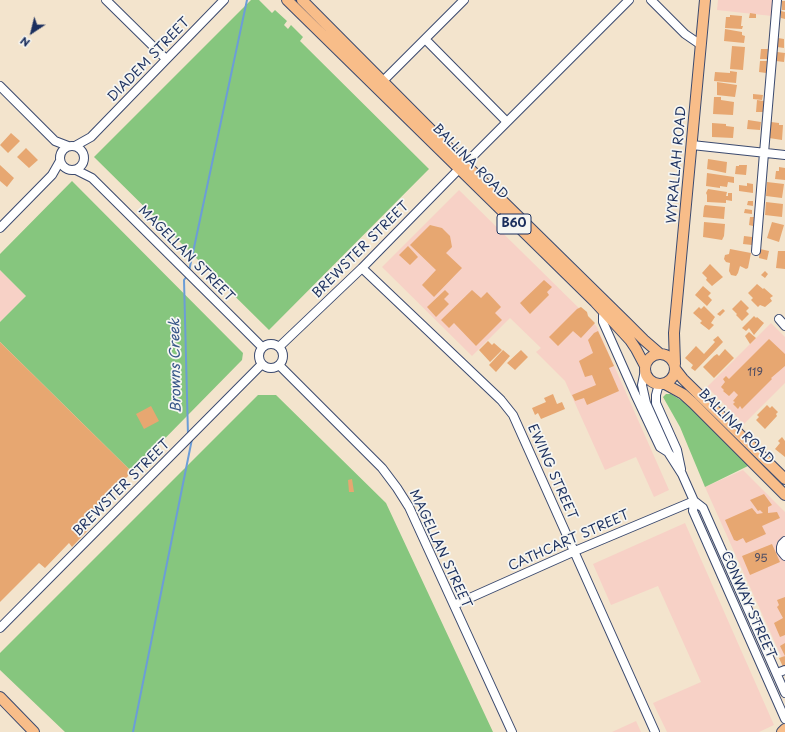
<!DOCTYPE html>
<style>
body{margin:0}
#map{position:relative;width:785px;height:732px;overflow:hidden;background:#f3e4cd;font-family:"Playpen Sans",sans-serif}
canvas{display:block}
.north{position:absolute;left:12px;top:12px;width:40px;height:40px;-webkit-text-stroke:3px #f6f6f2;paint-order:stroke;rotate:215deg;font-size:11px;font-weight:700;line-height:16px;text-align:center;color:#1b2f5e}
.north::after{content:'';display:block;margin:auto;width:14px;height:18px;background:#1b2f5e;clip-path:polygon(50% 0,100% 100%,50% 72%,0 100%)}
</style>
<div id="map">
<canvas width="785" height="732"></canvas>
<div class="north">N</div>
</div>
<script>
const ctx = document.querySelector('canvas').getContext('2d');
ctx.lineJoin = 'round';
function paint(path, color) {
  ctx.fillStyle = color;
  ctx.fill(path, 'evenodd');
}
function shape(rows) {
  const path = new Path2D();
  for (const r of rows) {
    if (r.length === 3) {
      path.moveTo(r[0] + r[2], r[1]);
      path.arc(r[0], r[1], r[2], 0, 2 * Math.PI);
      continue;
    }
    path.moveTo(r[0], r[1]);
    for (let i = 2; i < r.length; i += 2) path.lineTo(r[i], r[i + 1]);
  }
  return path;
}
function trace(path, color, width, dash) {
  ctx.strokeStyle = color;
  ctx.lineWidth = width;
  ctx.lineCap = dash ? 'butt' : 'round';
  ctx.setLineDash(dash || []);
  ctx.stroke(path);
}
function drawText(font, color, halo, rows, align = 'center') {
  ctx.font = font + ' "Playpen Sans",sans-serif';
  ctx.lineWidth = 3.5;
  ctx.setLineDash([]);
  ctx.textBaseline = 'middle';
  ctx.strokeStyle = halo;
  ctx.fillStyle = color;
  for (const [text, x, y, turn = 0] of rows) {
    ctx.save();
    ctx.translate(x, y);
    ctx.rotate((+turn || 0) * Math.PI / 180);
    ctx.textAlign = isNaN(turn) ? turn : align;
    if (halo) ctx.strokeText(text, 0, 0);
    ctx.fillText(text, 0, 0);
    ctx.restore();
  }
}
paint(shape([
 [718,0,773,0,772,16,717,10],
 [459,190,588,317,597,327,669,490,654,497,636,457,605,470,565,381,536,352,541,348,510,318,472,356,382,267],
 [0,270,26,296,0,322],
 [771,323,785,337,785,383,744,424,707,387],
 [743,470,785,512,785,665,705,487],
 [685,523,774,725,759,732,667,732,653,703,701,682,658,586,611,605,593,564],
 [636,721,641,732,612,732]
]), '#f7d1c6');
paint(shape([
 [251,0,259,0,272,13,275,10,287,21,284,25,288,29,291,25,303,37,300,41,429,169,269,330,94,157],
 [72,181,243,353,242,360,132,472,0,342,0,322,26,296,0,270,0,254],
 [666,394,671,394,687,404,750,465,705,487,680,427,663,397],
 [258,395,276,395,386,503,493,732,65,732,0,670,0,653]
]), '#86c67e');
trace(shape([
 [189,271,247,0],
 [187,276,184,280,188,435],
 [133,732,192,439]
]), '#6c9dd7', 2);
paint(shape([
 [782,1,785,1,785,10,782,10],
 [781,11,785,12,785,19,781,18],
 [750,13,756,14,756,18,749,18],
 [730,15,742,16,741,26,743,26,742,29,725,28,726,17,730,17],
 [725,29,742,32,742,35,745,36,744,43,724,41],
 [778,38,784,39,784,48,777,47],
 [732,46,745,47,743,70,730,69],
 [761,49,768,49,767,59,760,59],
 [777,52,785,53,784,62,776,61],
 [760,61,767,61,766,73,759,72],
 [730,71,737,72,736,83,714,81,715,72,730,73],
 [717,82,737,85,735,97,717,95],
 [753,94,763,95,762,100,753,99],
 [714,97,721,97,721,100,734,102,733,115,713,114],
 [757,100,764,101,763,112,756,112],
 [748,120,761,122,760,130,747,129],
 [771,122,779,123,779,125,783,125,782,140,769,138],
 [712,123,726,124,726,126,734,127,733,138,712,137],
 [11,133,20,141,8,153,0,145],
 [26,148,38,160,29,168,17,157],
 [708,159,727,162,726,173,707,169],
 [0,165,14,178,7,187,0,181],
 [739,165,747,165,746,175,735,174,736,166,739,166],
 [779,167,785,168,785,180,775,179,776,171,779,171],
 [707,173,734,177,734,183,728,182,727,187,720,186,720,188,706,186],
 [767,182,784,184,782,198,766,196],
 [747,183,753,184,753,193,739,191,739,185,747,186],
 [708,189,727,192,726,196,728,196,728,193,732,193,732,201,726,200,726,203,707,202,707,195,706,193],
 [748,201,753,201,753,206,747,205],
 [766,202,783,204,782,217,765,215],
 [705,205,725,207,724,219,703,217,704,207],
 [745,209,752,210,752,214,744,213],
 [750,217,754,217,753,226,749,225],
 [704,222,725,224,724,236,722,240,703,237],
 [772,222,784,225,779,242,767,238],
 [430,225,442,228,450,236,452,247,446,253,462,268,434,297,422,285,436,270,410,245],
 [744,236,752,237,752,245,743,244],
 [408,246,418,257,410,265,399,255],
 [730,249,751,253,748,268,746,269,740,266,738,273,736,276,731,275,729,271,730,263,726,262,724,259,725,255,729,254],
 [760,249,769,251,767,260,759,258],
 [778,251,785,251,785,269,776,268],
 [710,264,723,277,712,286,706,280,707,278,702,273],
 [765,271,768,274,765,278,761,275],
 [544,280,552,287,547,292,549,295,530,314,520,303],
 [757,284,763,289,764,288,773,296,770,298,772,301,765,307,760,305,758,307,751,300,753,298,748,293],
 [703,286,711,293,708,296,712,300,707,306,695,295],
 [445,290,449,294,444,299,449,304,436,317,427,307],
 [472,290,481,298,487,292,501,307,495,313,502,320,476,346,454,323,449,328,441,320],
 [741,300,749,308,746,311,749,314,742,321,736,315,737,314,732,309],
 [704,306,715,317,711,323,714,325,709,330,700,323,702,321,693,313,699,307,701,309],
 [581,307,587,312,588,316,595,323,581,338,573,331,558,346,549,337,577,309],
 [723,309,725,311,720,316,717,314],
 [754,316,756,318,757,317,764,323,754,335,749,328,746,331,742,328],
 [598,331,614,366,609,368,619,391,587,405,584,398,575,401,572,395,596,385,592,375,585,377,579,361,593,353,588,340,594,333],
 [749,332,756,338,750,344,745,336],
 [718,336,723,342,695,371,691,368,693,365,685,358,696,346,704,354,715,342,713,340],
 [769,339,785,354,785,366,771,378,772,379,742,409,740,406,738,409,733,404,735,402,733,401,738,395,734,391,729,396,723,391,724,390,721,387,725,382,723,379,726,376,729,379],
 [488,341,492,345,494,343,502,350,490,362,479,350],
 [0,342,132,472,84,520,88,523,85,526,88,530,72,547,69,543,45,568,39,563,0,602],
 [725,349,734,358,714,378,703,367,714,356,717,354,719,356],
 [503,350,510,356,496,372,489,365],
 [521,350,528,357,515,370,507,363],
 [553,394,557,404,562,402,565,409,541,419,538,413,535,415,532,408,546,402,544,398],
 [767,405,770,408,772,406,778,412,776,414,777,416,765,429,756,420,759,417,757,415],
 [151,406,159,421,144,429,136,414],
 [782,437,785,441,785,457,775,449,780,443,778,441],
 [352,479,354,492,349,492,348,480],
 [764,494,772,505,768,507,768,513,777,512,780,518,762,526,766,534,746,543,743,538,737,541,734,540,725,520,752,508,757,514,763,513,760,510,758,511,750,500],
 [772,544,780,562,750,575,742,556],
 [785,597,785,635,780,637,774,623,783,618,777,607,779,605,777,600],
 [785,643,785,667,783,667,779,658,785,656,780,646]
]), '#e7a771');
const minor = shape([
 [106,0,166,59],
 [651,0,685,34,701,45],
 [425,39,507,122],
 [383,81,464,0],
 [0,86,55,141,68,146],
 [692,145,785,155],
 [72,158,12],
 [75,146,91,137,224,0],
 [465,164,629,0],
 [76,170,92,178,235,320,262,347],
 [0,228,52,175,60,161],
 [756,251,764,153,777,0],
 [362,268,501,400,513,415,655,732],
 [604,312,603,316,603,322,635,394,660,447,668,452],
 [779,319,785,326],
 [271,356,12],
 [279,347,362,268,459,169],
 [279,365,382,468,397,488,409,507,512,732],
 [645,370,642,385,646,403,668,452,682,474,694,501,693,511,785,719],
 [659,384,656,395,656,403,677,450,681,469],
 [694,501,703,508,785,693],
 [785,541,782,544,781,547,781,551,785,556],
 [454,605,575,551,694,501],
 [0,628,262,364],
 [777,673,785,670]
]);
const major = shape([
 [287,0,595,302,630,340,636,349,645,366],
 [302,0,465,164,625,321,644,340,659,353],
 [660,369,15],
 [675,364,674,333,705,0],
 [676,370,683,379,785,479],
 [665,384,683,394,693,403,785,495],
 [0,697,34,732],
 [782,732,785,729]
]);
trace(minor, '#3b4a6f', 10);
trace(major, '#3b4a6f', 12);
trace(minor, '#fff', 8);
trace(major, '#f8bd89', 10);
drawText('11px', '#4e4d63', null, [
 ["119",755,373],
 ["95",761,559]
]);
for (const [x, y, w] of [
 [514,224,34]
]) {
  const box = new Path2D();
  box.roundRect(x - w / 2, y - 10, w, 20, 3);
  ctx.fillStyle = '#f6f6f2';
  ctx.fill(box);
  trace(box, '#1b2f5e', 1);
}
drawText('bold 12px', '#1b2f5e', null, [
 ["B60",514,224]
]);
drawText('13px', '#1b2f5e', '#f6f6f2', [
 ["DIADEM STREET",149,60,-46],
 ["BALLINA ROAD",470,162,45],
 ["WYRALLAH ROAD",677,165,-85],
 ["BREWSTER STREET",361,250,-45],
 ["MAGELLAN STREET",186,254,45],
 ["BALLINA ROAD",736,427,45],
 ["EWING STREET",552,472,66],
 ["BREWSTER STREET",122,488,-45],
 ["CATHCART STREET",569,541,-24],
 ["MAGELLAN STREET",440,549,65],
 ["CONWAY STREET",748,605,66]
]);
drawText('italic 14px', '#375688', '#f6f6f2', [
 ["Browns Creek",176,366,-91]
]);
</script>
